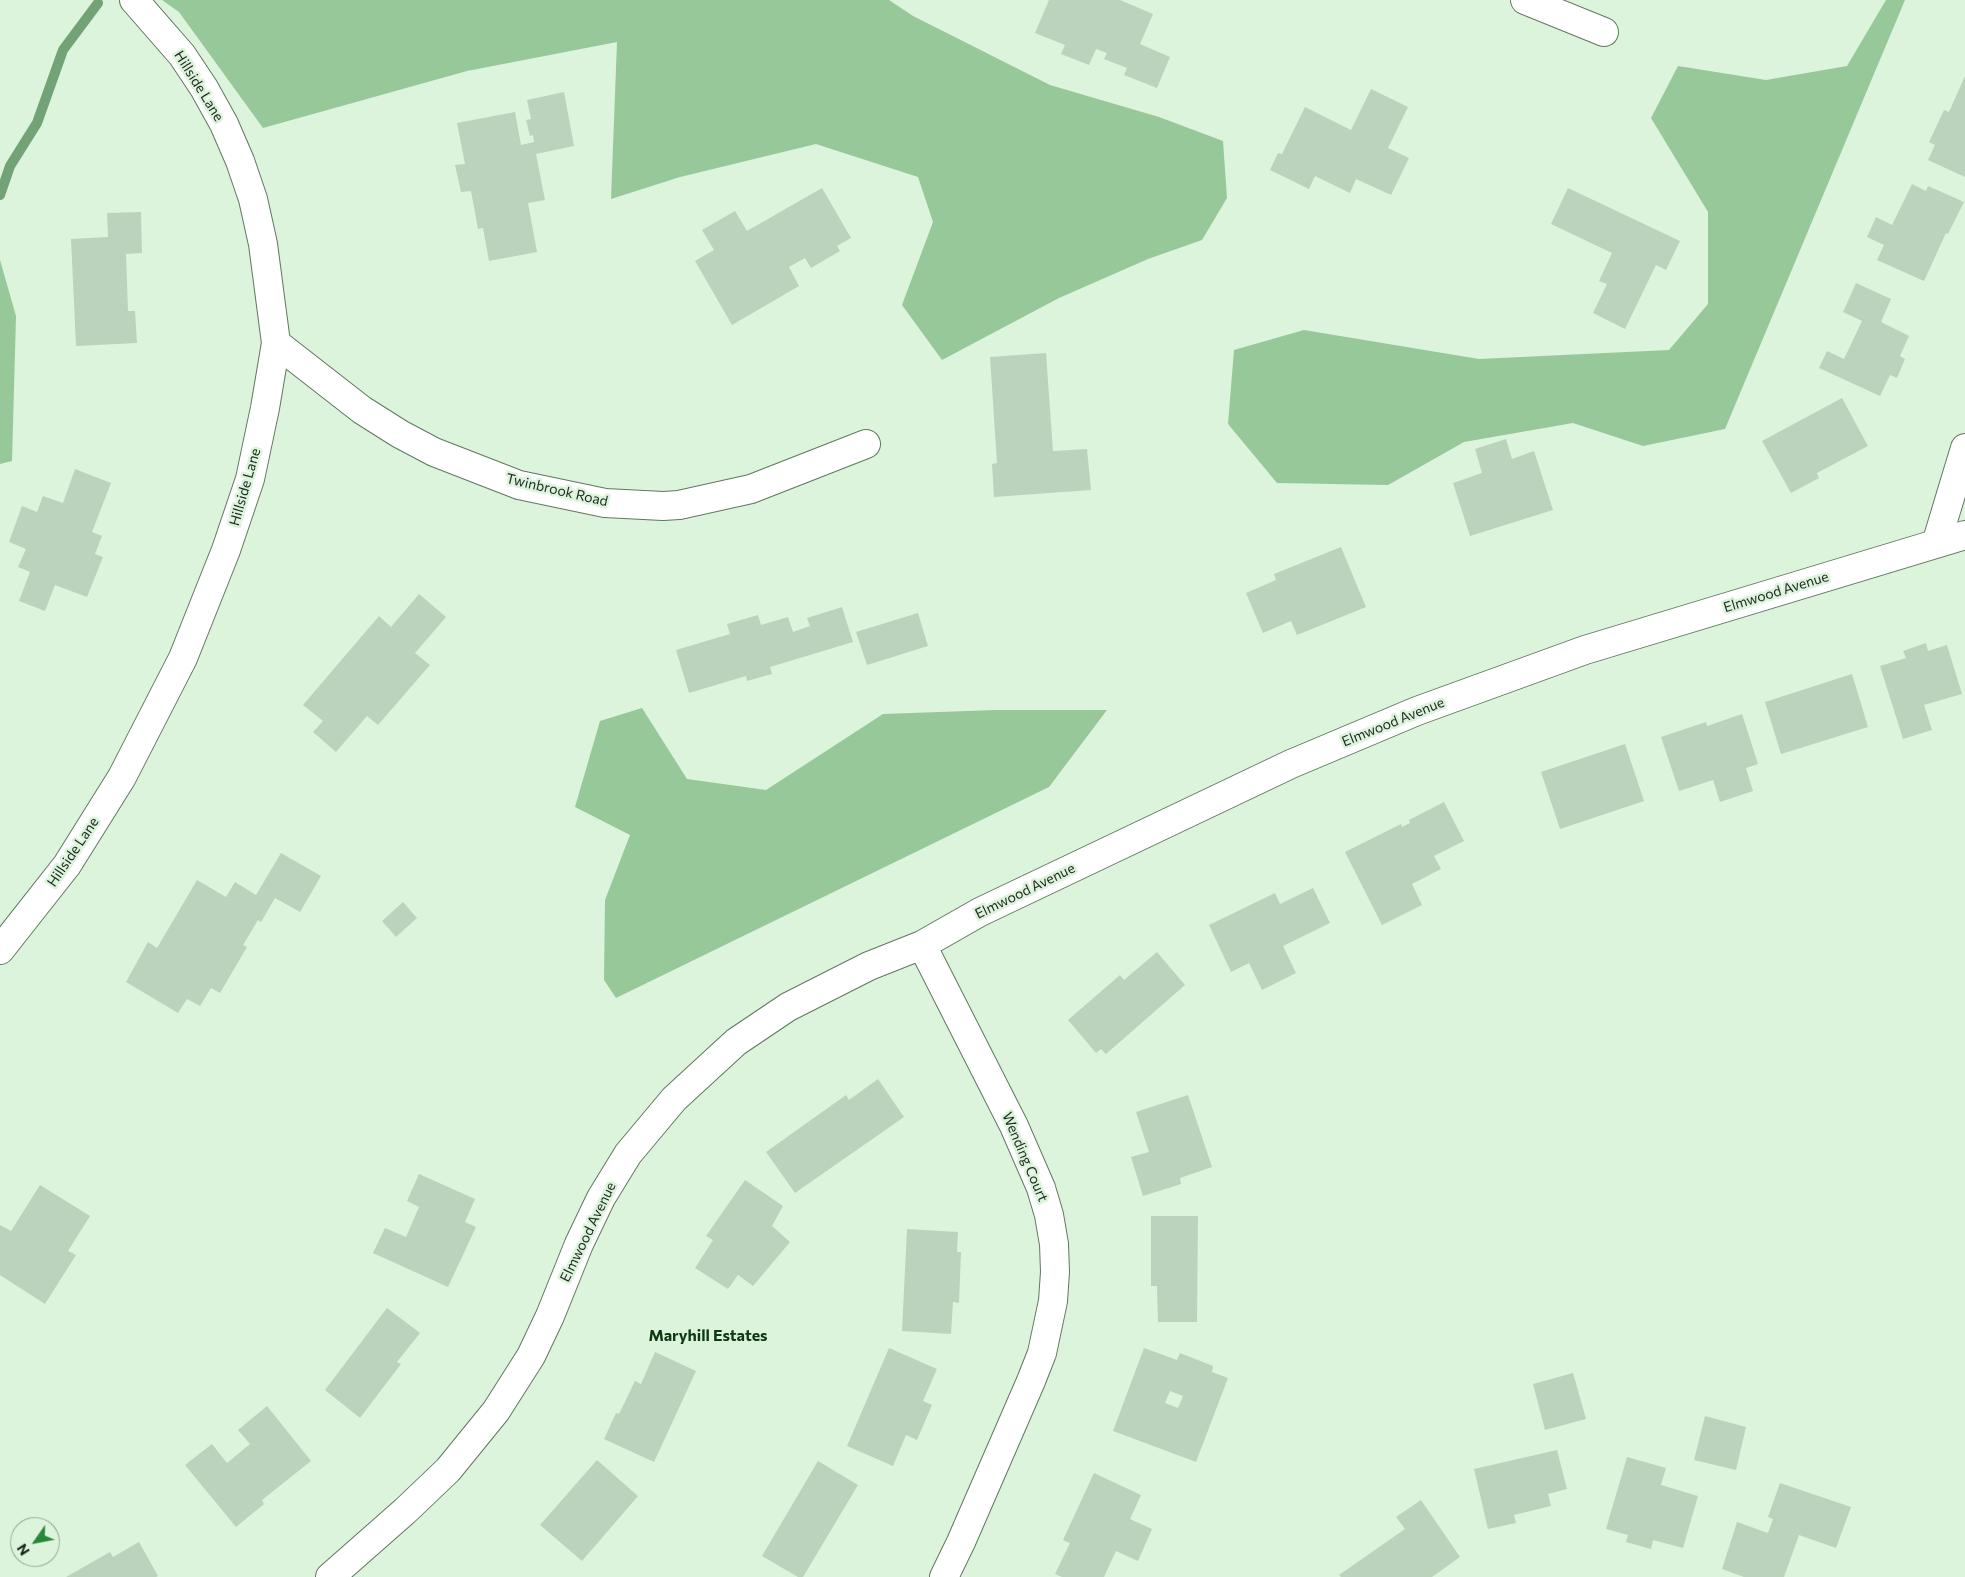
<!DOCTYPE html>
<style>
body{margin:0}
#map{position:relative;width:1965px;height:1577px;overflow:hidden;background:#dbf4db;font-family:Commissioner,sans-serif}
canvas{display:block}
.north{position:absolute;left:10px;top:1517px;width:50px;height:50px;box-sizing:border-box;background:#dbf4db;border:1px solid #8fa290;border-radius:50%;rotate:237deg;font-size:14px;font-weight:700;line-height:20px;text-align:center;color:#1e271f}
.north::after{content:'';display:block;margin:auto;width:18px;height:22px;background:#2a8638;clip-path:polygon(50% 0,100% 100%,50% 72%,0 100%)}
</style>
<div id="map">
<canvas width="1965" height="1577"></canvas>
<div class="north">N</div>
</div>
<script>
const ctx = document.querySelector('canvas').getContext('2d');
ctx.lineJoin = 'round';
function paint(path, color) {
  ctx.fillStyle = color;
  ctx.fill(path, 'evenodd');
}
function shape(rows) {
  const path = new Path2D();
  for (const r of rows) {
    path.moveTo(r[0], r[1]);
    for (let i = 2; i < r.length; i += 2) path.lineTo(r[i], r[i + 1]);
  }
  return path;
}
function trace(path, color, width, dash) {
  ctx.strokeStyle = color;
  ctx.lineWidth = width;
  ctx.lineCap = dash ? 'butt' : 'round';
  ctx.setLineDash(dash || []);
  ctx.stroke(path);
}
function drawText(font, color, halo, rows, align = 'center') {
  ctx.font = font + ' Commissioner,sans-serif';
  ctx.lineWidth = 5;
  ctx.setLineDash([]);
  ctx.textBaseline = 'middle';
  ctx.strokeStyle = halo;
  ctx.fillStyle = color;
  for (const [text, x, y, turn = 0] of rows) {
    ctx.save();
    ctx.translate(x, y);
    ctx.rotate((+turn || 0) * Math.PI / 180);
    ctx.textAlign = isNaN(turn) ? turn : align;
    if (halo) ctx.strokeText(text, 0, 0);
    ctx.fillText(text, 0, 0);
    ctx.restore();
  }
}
paint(shape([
 [162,0,889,0,913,16,1050,85,1159,117,1223,141,1227,198,1202,240,1148,259,1059,298,942,360,902,305,933,222,918,177,816,144,680,177,611,199,617,42,467,71,263,128,179,12],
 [1886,0,1905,0,1725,429,1643,446,1573,423,1464,442,1388,485,1277,483,1228,424,1234,350,1304,330,1479,359,1669,350,1708,304,1708,212,1651,118,1678,66,1766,80,1847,66],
 [0,260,16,316,12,461,0,464],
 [642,708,687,779,766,790,883,714,996,710,1107,710,1049,787,616,998,604,980,605,900,630,835,575,807,600,721]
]), '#97c899');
trace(shape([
 [0,195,10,166,37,123,63,50,98,3]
]), '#72a275', 10);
paint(shape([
 [1049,0,1120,0,1153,14,1140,44,1170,57,1157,88,1124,75,1127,68,1104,59,1107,53,1096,49,1089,65,1061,54,1065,45,1035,33],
 [1965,76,1965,177,1928,160,1935,145,1929,142,1944,110,1949,112],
 [1371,89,1408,107,1388,148,1409,158,1391,195,1356,179,1350,193,1315,176,1309,189,1270,170,1278,153,1282,154,1305,107,1351,130],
 [564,92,574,146,536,154,545,200,528,203,537,252,489,261,483,228,478,229,471,191,461,192,455,165,465,164,457,123,515,112,521,145,534,142,533,135,530,136,526,120,531,119,527,100],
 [1912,184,1926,191,1928,186,1964,202,1948,234,1946,233,1924,281,1877,260,1884,245,1867,237,1876,217,1892,225],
 [822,188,851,238,837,246,840,251,811,268,805,258,789,267,799,286,732,325,695,261,714,250,702,230,735,211,747,231],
 [1568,188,1680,241,1666,270,1656,265,1625,329,1593,313,1607,284,1599,281,1612,253,1551,224],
 [141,212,142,253,126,254,128,311,135,311,137,343,76,346,71,239,108,237,107,213],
 [1856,283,1891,299,1881,322,1909,336,1900,356,1905,359,1897,378,1890,375,1880,396,1819,368,1827,351,1844,359,1862,321,1843,312],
 [1046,353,1053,451,1087,449,1091,490,994,497,992,464,997,463,990,357],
 [1842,398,1868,446,1817,473,1819,478,1791,493,1762,441],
 [1506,439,1512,459,1534,451,1553,510,1470,536,1453,483,1482,473,1475,449],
 [75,469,111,483,92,532,102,536,95,554,103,557,87,597,55,585,45,611,19,601,30,572,18,567,26,549,9,542,22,506,37,512,43,496,63,503],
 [1341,547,1366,607,1297,635,1291,621,1263,633,1246,593,1276,580,1274,574],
 [419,594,446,617,415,653,430,665,378,725,367,716,336,752,313,732,323,721,303,705,379,616,391,627],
 [842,607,853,642,770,667,772,674,747,681,746,676,689,693,676,650,730,634,727,624,758,615,761,625,788,617,793,632,810,626,807,618],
 [918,613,928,646,867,665,856,632],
 [1926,643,1928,651,1947,645,1962,694,1924,705,1932,730,1903,739,1880,666,1906,658,1903,651],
 [1852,674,1868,727,1781,754,1765,702],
 [1742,714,1758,764,1746,768,1753,791,1720,802,1713,780,1679,791,1661,737,1706,722,1707,726],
 [1625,744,1644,801,1560,829,1541,772],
 [1444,802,1464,841,1434,856,1441,869,1412,884,1422,905,1382,925,1345,852,1401,824,1402,827,1410,823,1409,820],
 [281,853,321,876,300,912,275,898,261,922,258,920,243,945,247,947,220,993,211,988,200,1006,187,999,178,1013,126,982,148,942,157,948,197,880,226,897,235,882,256,895],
 [1313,888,1330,923,1283,946,1296,973,1262,990,1249,963,1231,972,1209,925,1275,893,1280,904],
 [403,902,417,918,396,937,382,921],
 [1157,952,1185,985,1106,1054,1101,1049,1096,1053,1068,1020,1120,975,1124,980],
 [878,1079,904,1117,795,1193,766,1152,846,1095,849,1100],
 [1188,1095,1212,1167,1180,1178,1181,1184,1143,1196,1131,1157,1149,1152,1136,1112],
 [419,1174,475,1199,465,1222,476,1227,448,1287,373,1253,385,1228,406,1237,419,1207,407,1201],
 [745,1180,783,1206,772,1226,790,1242,753,1286,738,1275,728,1289,695,1268,713,1240,706,1236],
 [40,1185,90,1216,68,1251,76,1255,45,1304,0,1275,0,1225,11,1231],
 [1151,1216,1198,1216,1197,1322,1158,1322,1157,1286,1151,1286],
 [907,1229,958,1232,957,1252,961,1252,959,1303,953,1302,951,1334,902,1331],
 [387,1308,420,1333,397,1362,401,1364,360,1418,325,1390],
 [889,1348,937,1369,923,1401,932,1405,917,1440,906,1435,893,1466,847,1446],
 [1144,1348,1177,1360,1180,1353,1213,1366,1212,1372,1228,1378,1196,1462,1113,1431],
 [1170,1391,1183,1396,1178,1408,1165,1403],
 [655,1352,696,1371,654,1462,604,1439,616,1413,619,1414,635,1381,641,1384],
 [1573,1373,1586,1419,1545,1430,1533,1384],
 [267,1406,311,1461,262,1500,264,1504,236,1527,185,1465,212,1444,227,1463,250,1444,238,1430],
 [1705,1416,1746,1427,1736,1470,1694,1460],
 [1557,1450,1567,1489,1548,1494,1551,1506,1514,1515,1516,1523,1488,1529,1474,1469],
 [1627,1457,1666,1468,1661,1485,1698,1496,1683,1548,1653,1540,1651,1549,1626,1542,1628,1535,1606,1529],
 [597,1460,638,1496,582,1561,540,1525],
 [818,1461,858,1485,803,1577,798,1577,762,1556],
 [1094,1473,1141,1495,1130,1519,1152,1529,1138,1561,1116,1551,1104,1577,1062,1577,1055,1574,1070,1543,1063,1540],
 [1780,1483,1851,1507,1836,1548,1799,1535,1784,1577,1744,1577,1722,1569,1737,1522,1768,1533,1773,1519,1768,1517],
 [1421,1500,1460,1557,1432,1577,1341,1577,1339,1575,1405,1529,1396,1517],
 [139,1542,158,1576,156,1577,66,1577,110,1552,113,1557]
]), '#bbd3bc');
const street = shape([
 [1525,0,1604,32],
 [276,343,362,410,400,434,434,452,519,485,605,503,663,506,679,505,751,489,866,444],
 [1936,544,1965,448],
 [922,945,1014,1126,1041,1188,1049,1215,1054,1244,1055,1272,1053,1301,1042,1353,1031,1381,961,1542,944,1577],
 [0,950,67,865,122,777,183,658,226,550,250,479,265,408,276,343,263,244,253,199,240,161,224,124,204,88,182,55,134,0],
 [330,1577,405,1511,448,1470,496,1411,531,1356,550,1316,579,1244,601,1198,628,1154,674,1099,736,1042,788,1007,869,966,922,945,980,912,1291,764,1417,711,1585,650,1965,535]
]);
trace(street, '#617761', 30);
trace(street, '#fff', 28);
drawText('14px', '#1e271f', '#dbf4db', [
 ["Hillside Lane",199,86,58],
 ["Hillside Lane",245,487,-74],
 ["Twinbrook Road",557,490,13],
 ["Elmwood Avenue",1776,592,-17],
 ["Elmwood Avenue",1393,722,-22],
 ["Hillside Lane",73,852,-56],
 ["Elmwood Avenue",1025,891,-26],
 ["Wending Court",1025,1157,67],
 ["Elmwood Avenue",588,1232,-64]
]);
drawText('bold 16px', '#0d3914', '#dbf4db', [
 ["Maryhill Estates",708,1336]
]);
</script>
